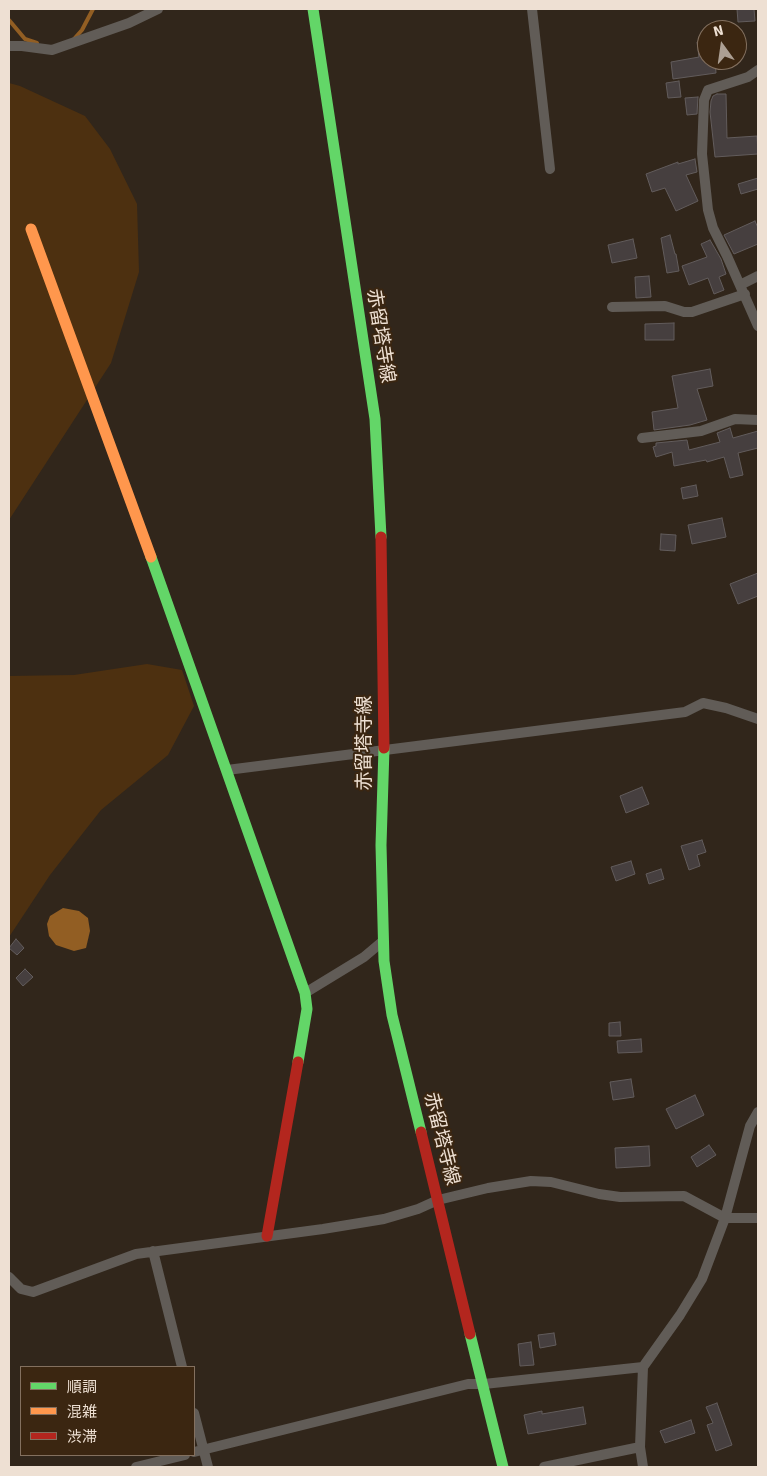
<!DOCTYPE html>
<meta charset="utf-8">
<style>
body{margin:0}
#map{position:relative;width:767px;height:1476px;overflow:hidden;background:#31261b;font-family:Signika,"Noto Sans JP",sans-serif}
canvas{display:block}
.frame{position:absolute;inset:0;border:10px solid #eee0d3;pointer-events:none}
.legend{position:absolute;left:20px;top:1366px;width:175px;height:90px;box-sizing:border-box;background:#3b2611;border:1px solid #83705f;margin:0;padding:6px 9px;list-style:none;font-size:15px;color:#eee0d3}
.legend li{display:flex;align-items:center;gap:10px;height:25px}
.legend b{width:25px;border:1px solid #83705f}
.north{position:absolute;left:697px;top:20px;width:50px;height:50px;box-sizing:border-box;background:#3b2611;border:1px solid #83705f;border-radius:50%;rotate:346deg;font-size:14px;font-weight:700;line-height:20px;text-align:center;color:#eee0d3}
.north::after{content:'';display:block;margin:auto;width:18px;height:22px;background:#ac9f93;clip-path:polygon(50% 0,100% 100%,50% 72%,0 100%)}
</style>
<div id="map">
<canvas width="767" height="1476"></canvas>
<div class="frame"></div>
<ul class="legend">
<li><b style="height:6px;background:#63d668"></b>順調</li>
<li><b style="height:6px;background:#ff974d"></b>混雑</li>
<li><b style="height:6px;background:#b3261e"></b>渋滞</li>
</ul>
<div class="north">N</div>
</div>
<script>
const ctx = document.querySelector('canvas').getContext('2d');
ctx.lineJoin = 'round';
function paint(path, color) {
  ctx.fillStyle = color;
  ctx.fill(path, 'evenodd');
}
function shape(rows) {
  const path = new Path2D();
  for (const r of rows) {
    path.moveTo(r[0], r[1]);
    for (let i = 2; i < r.length; i += 2) path.lineTo(r[i], r[i + 1]);
  }
  return path;
}
function trace(path, color, width, dash) {
  ctx.strokeStyle = color;
  ctx.lineWidth = width;
  ctx.lineCap = dash ? 'butt' : 'round';
  ctx.setLineDash(dash || []);
  ctx.stroke(path);
}
function drawText(font, color, halo, rows, align = 'center') {
  ctx.font = font + ' Signika,"Noto Sans JP",sans-serif';
  ctx.lineWidth = 4;
  ctx.setLineDash([]);
  ctx.textBaseline = 'middle';
  ctx.strokeStyle = halo;
  ctx.fillStyle = color;
  for (const [text, x, y, turn = 0] of rows) {
    ctx.save();
    ctx.translate(x, y);
    ctx.rotate((+turn || 0) * Math.PI / 180);
    ctx.textAlign = isNaN(turn) ? turn : align;
    if (halo) ctx.strokeText(text, 0, 0);
    ctx.fillText(text, 0, 0);
    ctx.restore();
  }
}
paint(shape([
 [9,83,20,86,85,116,110,149,137,204,139,272,111,363,9,520],
 [147,664,182,670,194,706,168,755,101,810,50,875,9,937,9,676,74,675]
]), '#4d3010');
paint(shape([
 [63,908,79,911,88,918,90,931,86,948,74,951,56,945,49,936,47,924,50,916]
]), '#925e23');
trace(shape([
 [9,20,25,39,37,43],
 [74,39,82,30,93,9]
]), '#925e23', 4);
const building = shape([
 [737,9,754,9,755,21,738,22,737,9],
 [706,40,707,60,715,60,716,73,673,79,671,62,699,57,697,42,706,40],
 [679,81,681,97,668,98,666,83,679,81],
 [717,94,726,94,727,138,757,136,758,154,715,157,710,112,711,101,713,96,717,94],
 [698,97,697,114,687,115,685,98,698,97],
 [695,159,697,172,686,175,698,201,676,211,665,188,652,192,646,174,678,162,678,164,695,159],
 [758,178,758,189,741,194,738,184,758,178],
 [755,221,758,228,758,244,734,254,724,235,755,221],
 [670,235,675,254,676,254,679,271,667,273,661,238,670,235],
 [633,239,637,258,612,263,608,245,633,239],
 [710,240,721,259,726,274,719,277,724,290,714,294,708,278,689,285,682,266,707,257,701,244,710,240],
 [649,276,651,297,636,298,635,277,649,276],
 [674,323,674,340,645,340,645,324,674,323],
 [710,369,713,386,697,389,707,420,690,425,654,430,652,412,678,408,672,376,710,369],
 [730,428,733,438,758,431,758,448,738,453,743,475,730,478,724,457,707,462,706,460,674,466,672,452,656,457,653,447,656,446,656,443,687,440,689,450,720,442,717,433,730,428],
 [696,485,698,496,683,499,681,488,696,485],
 [722,518,726,537,692,544,688,525,722,518],
 [661,534,676,535,675,551,660,550,661,534],
 [758,573,758,596,738,604,730,584,758,573],
 [642,787,649,804,626,813,620,796,642,787],
 [702,840,706,852,697,855,700,866,689,870,681,846,702,840],
 [631,861,635,874,616,881,611,867,631,861],
 [661,869,664,879,649,884,646,874,661,869],
 [16,939,24,948,17,955,9,948,16,939],
 [25,969,33,977,23,986,16,978,25,969],
 [620,1022,621,1036,609,1036,609,1023,620,1022],
 [641,1039,642,1052,618,1053,617,1041,641,1039],
 [631,1079,634,1097,613,1100,610,1082,631,1079],
 [695,1095,704,1115,676,1129,666,1109,695,1095],
 [709,1145,716,1155,697,1167,691,1157,709,1145],
 [649,1146,650,1166,616,1168,615,1148,649,1146],
 [554,1333,556,1345,540,1348,538,1335,554,1333],
 [531,1342,534,1365,520,1366,518,1344,531,1342],
 [717,1403,732,1445,716,1451,707,1425,713,1423,706,1407,717,1403],
 [583,1407,586,1424,528,1434,524,1415,542,1411,542,1414,583,1407],
 [691,1420,695,1433,665,1443,660,1431,691,1420]
]);
paint(building, '#463f3f');
trace(building, '#625c5c', 1);
trace(shape([
 [532,9,550,169],
 [9,46,22,46,52,50,129,23,158,9],
 [758,70,748,77,708,90,704,100,702,154,708,210,713,228,727,256,758,326],
 [740,285,758,276],
 [612,307,665,306,684,312,692,312,745,294],
 [642,438,701,431,735,419,758,420],
 [227,770,685,712,703,703,726,708,758,719],
 [305,993,364,957,383,941],
 [153,1251,182,1367],
 [9,1277,21,1289,33,1292,136,1254,323,1229,384,1219,418,1209,438,1200,488,1188,531,1181,551,1182,599,1194,620,1197,684,1196,725,1218,758,1218],
 [194,1413,208,1467],
 [194,1452,468,1384,484,1384,643,1367],
 [136,1467,185,1455],
 [544,1467,640,1447],
 [643,1467,640,1447,643,1367,680,1315,702,1279,725,1218,750,1126,758,1112]
]), '#615c57', 10);
trace(shape([
 [313,9,375,419,381,537],
 [151,557,305,993,307,1009,298,1062],
 [384,748,381,845,384,961,392,1015,421,1132],
 [470,1334,503,1467]
]), '#63d668', 11);
trace(shape([
 [31,229,151,557]
]), '#ff974d', 11);
trace(shape([
 [381,537,384,748],
 [421,1132,470,1334],
 [267,1236,298,1062]
]), '#b3261e', 11);
drawText('19px', '#eee0d3', '#3b2611', [
 ["赤留塔寺線",380,336,81],
 ["赤留塔寺線",365,743,-90],
 ["赤留塔寺線",441,1139,76]
]);
</script>
